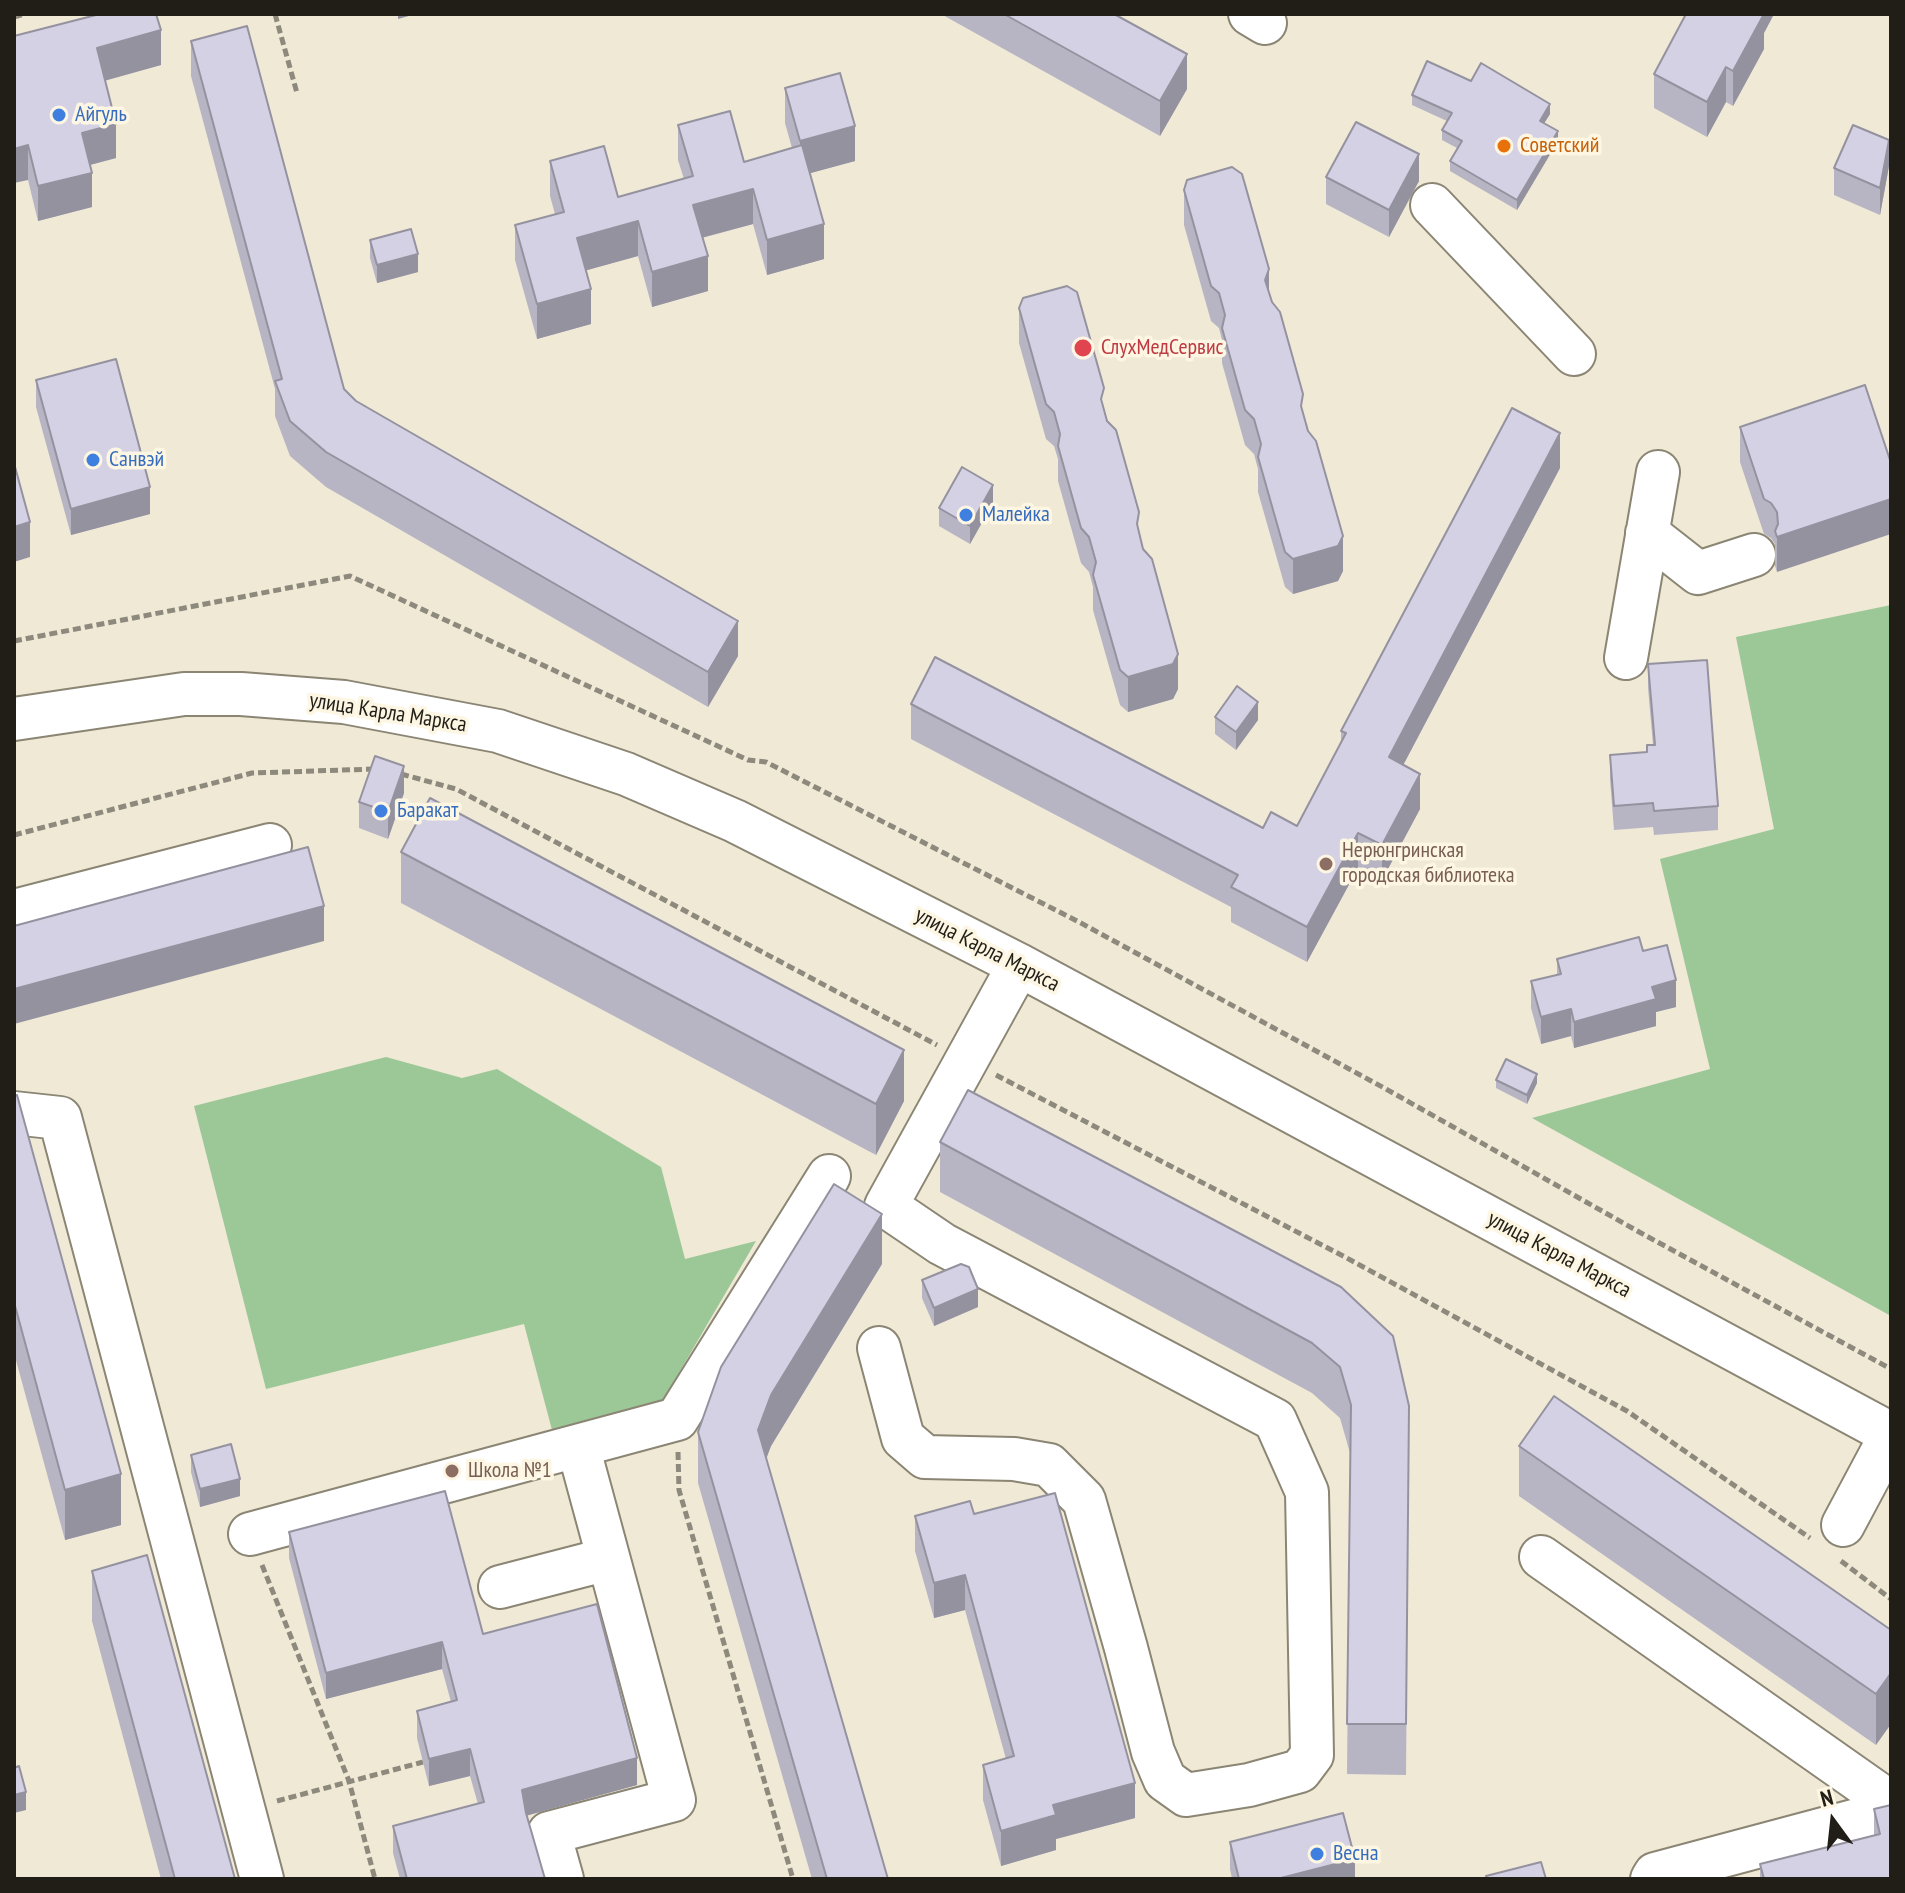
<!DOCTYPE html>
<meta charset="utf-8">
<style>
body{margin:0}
#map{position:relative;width:1905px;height:1893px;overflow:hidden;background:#efe9d6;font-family:"PT Sans Narrow",sans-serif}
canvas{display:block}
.frame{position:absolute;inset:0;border:16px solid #201e17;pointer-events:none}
.north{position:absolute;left:1793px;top:1781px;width:80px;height:80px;-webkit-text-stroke:6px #fdf6e3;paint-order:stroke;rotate:345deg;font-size:22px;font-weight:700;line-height:32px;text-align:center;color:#201e17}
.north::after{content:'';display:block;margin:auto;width:28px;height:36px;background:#201e17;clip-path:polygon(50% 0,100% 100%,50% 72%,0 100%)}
</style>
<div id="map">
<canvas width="1905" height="1893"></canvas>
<div class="frame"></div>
<div class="north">N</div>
</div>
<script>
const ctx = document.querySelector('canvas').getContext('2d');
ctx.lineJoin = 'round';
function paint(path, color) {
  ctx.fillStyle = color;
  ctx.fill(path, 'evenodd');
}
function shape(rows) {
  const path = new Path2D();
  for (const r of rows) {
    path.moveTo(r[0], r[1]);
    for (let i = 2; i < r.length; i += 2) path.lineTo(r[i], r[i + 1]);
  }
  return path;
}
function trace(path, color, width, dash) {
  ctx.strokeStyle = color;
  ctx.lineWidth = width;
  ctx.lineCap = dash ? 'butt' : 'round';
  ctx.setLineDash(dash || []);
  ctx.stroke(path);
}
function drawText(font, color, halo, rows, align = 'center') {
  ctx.font = font + ' "PT Sans Narrow",sans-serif';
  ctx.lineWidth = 7;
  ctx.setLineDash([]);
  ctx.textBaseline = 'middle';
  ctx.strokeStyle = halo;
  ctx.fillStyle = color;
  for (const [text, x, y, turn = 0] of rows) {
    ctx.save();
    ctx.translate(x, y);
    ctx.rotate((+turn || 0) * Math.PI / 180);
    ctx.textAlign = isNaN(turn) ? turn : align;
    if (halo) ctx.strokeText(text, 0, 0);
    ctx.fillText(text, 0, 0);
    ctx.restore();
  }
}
paint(shape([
 [1891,605,1891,1316,1532,1118,1710,1069,1660,859,1774,829,1736,637],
 [386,1057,462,1078,497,1069,661,1167,685,1259,756,1241,663,1400,552,1430,524,1324,266,1389,194,1106]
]), '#9cc797');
const minor = shape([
 [1250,14,1265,23],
 [1432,205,1574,354],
 [1647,533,1698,573,1754,555],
 [1626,658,1658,472],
 [14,719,184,694,241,694,344,702,498,731,626,774,735,821,1019,965,1891,1434],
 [14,911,270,845],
 [14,1113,60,1118,262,1879],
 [879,1348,903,1438,925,1457,1014,1459,1049,1465,1084,1500,1126,1648,1153,1752,1165,1780,1186,1795,1249,1785,1300,1771,1312,1755,1307,1492,1275,1420,942,1244,886,1206,1019,965],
 [1843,1525,1891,1435],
 [250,1534,677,1419,829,1176],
 [1541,1557,1891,1803],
 [500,1587,608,1559],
 [562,1879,549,1833,674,1800,578,1446],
 [1652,1879,1655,1874,1891,1811]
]);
trace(minor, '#8b8574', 46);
trace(shape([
 [275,14,297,93],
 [14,17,25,14],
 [14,641,350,576,748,760,766,762,1079,922,1386,1089,1641,1233,1891,1369],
 [401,774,456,789,937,1045],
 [14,835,252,773,376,769],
 [996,1075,1345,1257,1627,1411,1810,1538],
 [678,1452,679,1490,793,1879],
 [1841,1561,1891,1599],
 [262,1565,349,1781,375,1879],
 [277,1801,423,1762]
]), '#8d897c', 5, [8, 4]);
trace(minor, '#fff', 42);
paint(shape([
 [941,14,1114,14,1187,89,1160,136],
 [1686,14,1774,14,1764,33,1764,49,1733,106,1726,102,1707,137,1654,108,1654,74],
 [14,36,161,65,105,80,116,158,90,165,92,207,38,221,28,180],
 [191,41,344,389,356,401,738,656,708,707,326,487,290,456,275,416,275,389,191,76],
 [1471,81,1550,114,1544,123,1558,141,1517,210,1450,171,1450,161,1457,148,1442,140,1442,130,1447,121,1412,105,1412,95],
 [785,88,855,161,810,173,824,259,767,275,753,224,702,238,708,291,652,307,638,256,586,270,591,324,537,339,515,260,515,225,555,214,550,196,550,161,618,197,684,179,678,160,678,125,744,162,792,148,785,123],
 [1889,166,1880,215,1834,195,1834,168],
 [1326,177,1419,181,1389,237,1326,204],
 [1184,190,1269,292,1303,413,1343,571,1338,581,1293,594,1285,587,1258,492,1258,469,1254,454,1245,445,1222,363,1222,340,1219,328,1211,321,1184,225],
 [370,240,418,272,377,283,370,258],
 [1019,308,1104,409,1139,532,1178,689,1173,699,1128,712,1120,705,1093,610,1093,587,1089,572,1081,563,1058,481,1058,459,1054,446,1046,439,1019,343],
 [36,380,150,514,71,535,36,407],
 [1865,385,1777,572,1775,566,1775,544,1771,538,1764,534,1740,462,1740,427],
 [1560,468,1403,765,1420,809,1382,880,1358,868,1307,962,1231,922,1231,907,911,739,911,704,1263,828,1297,826,1341,743,1341,731],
 [993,503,970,544,939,526,939,508],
 [1648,664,1718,806,1718,830,1654,835,1653,827,1614,830,1610,779,1610,755,1647,752,1653,745,1648,688],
 [1215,717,1258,720,1236,750,1215,734],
 [404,793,388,839,359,828,359,802],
 [401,852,904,1101,876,1155,401,903],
 [1643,951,1676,1007,1656,1012,1656,1026,1574,1048,1571,1036,1541,1044,1531,1008,1531,981,1557,975,1557,959],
 [1496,1080,1537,1083,1527,1104,1496,1088],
 [968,1090,1409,1406,1406,1775,1347,1774,1350,1453,1340,1418,1312,1393,940,1192,940,1142],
 [14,1096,121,1525,65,1540,14,1353],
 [882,1264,771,1446,766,1458,888,1879,812,1879,698,1483,698,1432],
 [922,1280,978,1307,934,1326,922,1298],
 [1519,1446,1891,1630,1876,1745,1519,1496],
 [191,1455,240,1496,200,1507,191,1472],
 [974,1514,1135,1818,1056,1839,1056,1850,1001,1866,983,1800,983,1765,1006,1759,965,1610,934,1618,915,1551,915,1516],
 [289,1532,483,1634,637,1785,527,1815,545,1879,400,1879,393,1853,393,1826,478,1804,470,1776,429,1786,417,1738,417,1711,451,1702,442,1669,326,1699,289,1558],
 [92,1571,235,1879,161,1879,92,1621],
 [1874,1809,1891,1879,1760,1879,1760,1864,1874,1835],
 [1230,1842,1355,1879,1232,1879,1230,1869]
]), '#b7b4c4');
paint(shape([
 [398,14,416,14,398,19],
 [1757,14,1774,14,1764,33,1764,49,1733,106,1733,71],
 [161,30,161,65,97,83,97,48],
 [1187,54,1187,89,1160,136,1160,101],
 [1726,67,1726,102,1707,137,1707,102],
 [1550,104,1550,114,1540,130,1540,121],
 [116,124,116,158,82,167,82,133],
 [855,126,855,161,800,176,800,141],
 [1558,131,1558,141,1517,210,1517,200],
 [1889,140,1889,166,1880,215,1880,188],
 [28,145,28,180,14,183,14,149],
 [1419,154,1419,181,1389,237,1389,210],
 [92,173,92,207,38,221,38,186],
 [753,189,753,224,693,240,693,205],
 [638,221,638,256,577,273,577,238],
 [824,224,824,259,767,275,767,240],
 [418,254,418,272,377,283,377,265],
 [708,256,708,291,652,307,652,272],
 [1269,269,1269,304,1265,280],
 [591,289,591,324,537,339,537,304],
 [1560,433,1560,468,1389,792,1389,757],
 [993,485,993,503,970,544,970,526],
 [150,487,150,514,71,535,71,509],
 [1891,499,1891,534,1777,572,1777,537],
 [30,522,30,557,14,562,14,527],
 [1343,536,1343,571,1338,581,1293,594,1293,559],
 [738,621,738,656,708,707,708,672],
 [1178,654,1178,689,1173,699,1128,712,1128,677],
 [1258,702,1258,720,1236,750,1236,732],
 [404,766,404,793,388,839,388,812],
 [1420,774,1420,809,1382,880,1382,845],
 [1358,833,1358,868,1307,962,1307,927],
 [324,906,324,941,14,1024,14,989],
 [1676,980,1676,1007,1656,1012,1656,1026,1574,1048,1574,1022,1652,987],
 [1571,1009,1571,1036,1541,1044,1541,1017],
 [904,1050,904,1101,876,1155,876,1104],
 [1537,1074,1537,1083,1527,1104,1527,1095],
 [882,1214,882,1264,771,1446,758,1481,758,1430,771,1395],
 [978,1289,978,1307,934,1326,934,1308],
 [121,1474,121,1525,65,1540,65,1490],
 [240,1479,240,1496,200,1507,200,1489],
 [965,1575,965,1610,934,1618,934,1583],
 [442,1642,442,1669,326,1699,326,1673],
 [1891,1673,1891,1724,1876,1745,1876,1694],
 [470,1749,470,1776,429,1786,429,1759],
 [637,1758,637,1785,522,1817,522,1790],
 [1135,1783,1135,1818,1056,1839,1056,1850,1001,1866,1001,1831,1053,1805],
 [26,1792,26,1810,14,1813,14,1795],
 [1355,1859,1355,1879,1277,1879]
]), '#9592a0');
const building = shape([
 [100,14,156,14,161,30,97,48,116,124,82,133,92,173,38,186,28,145,14,149,14,36,100,14],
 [1004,14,1114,14,1187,54,1160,101,1004,14],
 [1686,14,1764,14,1733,71,1726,67,1707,102,1654,74,1686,14],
 [247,26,344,389,356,401,738,621,708,672,326,452,290,421,275,381,282,379,191,41,247,26],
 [1427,61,1471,81,1481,63,1550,104,1540,121,1558,131,1517,200,1450,161,1462,141,1442,130,1452,113,1412,95,1427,61],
 [840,73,855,126,800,141,785,88,840,73],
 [730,111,744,162,802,145,824,224,767,240,753,189,693,205,708,256,652,272,638,221,577,238,591,289,537,304,515,225,564,212,550,161,604,146,618,197,693,176,678,125,730,111],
 [1356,122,1419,154,1389,210,1326,177,1356,122],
 [1853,125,1889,140,1880,188,1834,168,1853,125],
 [1232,167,1242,174,1269,269,1265,280,1272,302,1280,312,1303,394,1301,406,1308,431,1316,441,1343,536,1338,546,1293,559,1285,552,1258,457,1261,444,1254,419,1245,410,1222,328,1225,315,1219,293,1211,286,1184,190,1187,180,1232,167],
 [411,229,418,254,377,265,370,240,411,229],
 [1067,286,1077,292,1104,388,1101,399,1107,421,1116,430,1139,512,1137,524,1143,549,1152,559,1178,654,1173,664,1128,677,1120,670,1093,575,1096,562,1089,537,1081,528,1058,446,1060,434,1054,412,1046,404,1019,308,1023,298,1067,286],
 [116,359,150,487,71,509,36,380,116,359],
 [1865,385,1891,463,1891,499,1777,537,1775,531,1778,524,1777,512,1771,503,1764,499,1740,427,1865,385],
 [1512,408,1560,433,1389,757,1420,774,1382,845,1358,833,1307,927,1231,887,1238,875,911,704,935,657,1263,828,1271,812,1297,826,1346,733,1341,731,1512,408],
 [14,463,30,522,14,527,14,463],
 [962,467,993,485,970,526,939,508,962,467],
 [1707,660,1718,806,1654,811,1653,803,1614,806,1610,755,1647,752,1647,745,1655,745,1648,664,1707,660],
 [1237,686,1258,702,1236,732,1215,717,1237,686],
 [375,756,404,766,388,812,359,802,375,756],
 [430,798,904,1050,876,1104,401,852,430,798],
 [308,847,324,906,14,989,14,926,308,847],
 [1639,937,1643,951,1667,945,1676,980,1652,987,1656,999,1574,1022,1571,1009,1541,1017,1531,981,1561,974,1557,959,1639,937],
 [1506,1059,1537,1074,1527,1095,1496,1080,1506,1059],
 [968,1090,1341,1287,1393,1336,1409,1406,1406,1724,1347,1724,1351,1405,1340,1367,1312,1343,940,1142,968,1090],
 [17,1095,121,1474,65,1490,14,1302,14,1096,17,1095],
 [834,1184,882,1214,771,1395,758,1430,888,1879,827,1879,698,1432,721,1367,834,1184],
 [961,1264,969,1267,978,1289,934,1308,922,1280,961,1264],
 [1554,1396,1891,1630,1891,1673,1876,1694,1519,1446,1554,1396],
 [231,1444,240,1479,200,1489,191,1455,231,1444],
 [445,1491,483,1634,597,1604,637,1758,522,1790,526,1813,545,1879,407,1879,393,1826,484,1802,470,1749,429,1759,417,1711,457,1700,442,1642,326,1673,289,1532,445,1491],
 [1055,1493,1135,1783,1053,1805,1056,1815,1001,1831,983,1765,1014,1756,965,1575,934,1583,915,1516,970,1501,974,1514,1055,1493],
 [147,1555,235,1879,175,1879,92,1571,147,1555],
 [19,1766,26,1792,14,1795,14,1768,19,1766],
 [1891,1805,1891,1879,1764,1879,1760,1864,1880,1834,1874,1809,1891,1805],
 [1343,1813,1355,1859,1277,1879,1239,1879,1230,1842,1343,1813],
 [1541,1862,1546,1879,1487,1879,1486,1876,1541,1862]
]);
paint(building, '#d5d1e4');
trace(building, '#9592a0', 2);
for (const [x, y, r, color] of [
 [59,115,8,"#3f7fe0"],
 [1504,146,8,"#e8710a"],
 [1083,348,10,"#e0444e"],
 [93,460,8,"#3f7fe0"],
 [966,515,8,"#3f7fe0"],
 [381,811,8,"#3f7fe0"],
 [1326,864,8,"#8d6e63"],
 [452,1471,8,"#8d6e63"],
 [1317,1854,8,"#3f7fe0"]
]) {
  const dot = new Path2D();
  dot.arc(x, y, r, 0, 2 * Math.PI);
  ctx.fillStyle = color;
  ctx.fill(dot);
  trace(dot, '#fdf6e3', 3);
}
drawText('22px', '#366cbe', '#fdf6e3', [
 ["Айгуль",75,115],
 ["Санвэй",109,460],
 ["Малейка",982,515],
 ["Баракат",397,811],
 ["Весна",1333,1854]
], 'left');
drawText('22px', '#c56008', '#fdf6e3', [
 ["Советский",1520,146]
], 'left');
drawText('22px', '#be3a42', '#fdf6e3', [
 ["СлухМедСервис",1101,348]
], 'left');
drawText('22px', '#201e17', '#fdf6e3', [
 ["улица Карла Маркса",388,713,9],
 ["улица Карла Маркса",987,950,27],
 ["улица Карла Маркса",1559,1255,28]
]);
drawText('22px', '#785e54', '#fdf6e3', [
 ["Нерюнгринская",1342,851],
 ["городская библиотека",1342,876],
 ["Школа №1",468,1471]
], 'left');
</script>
